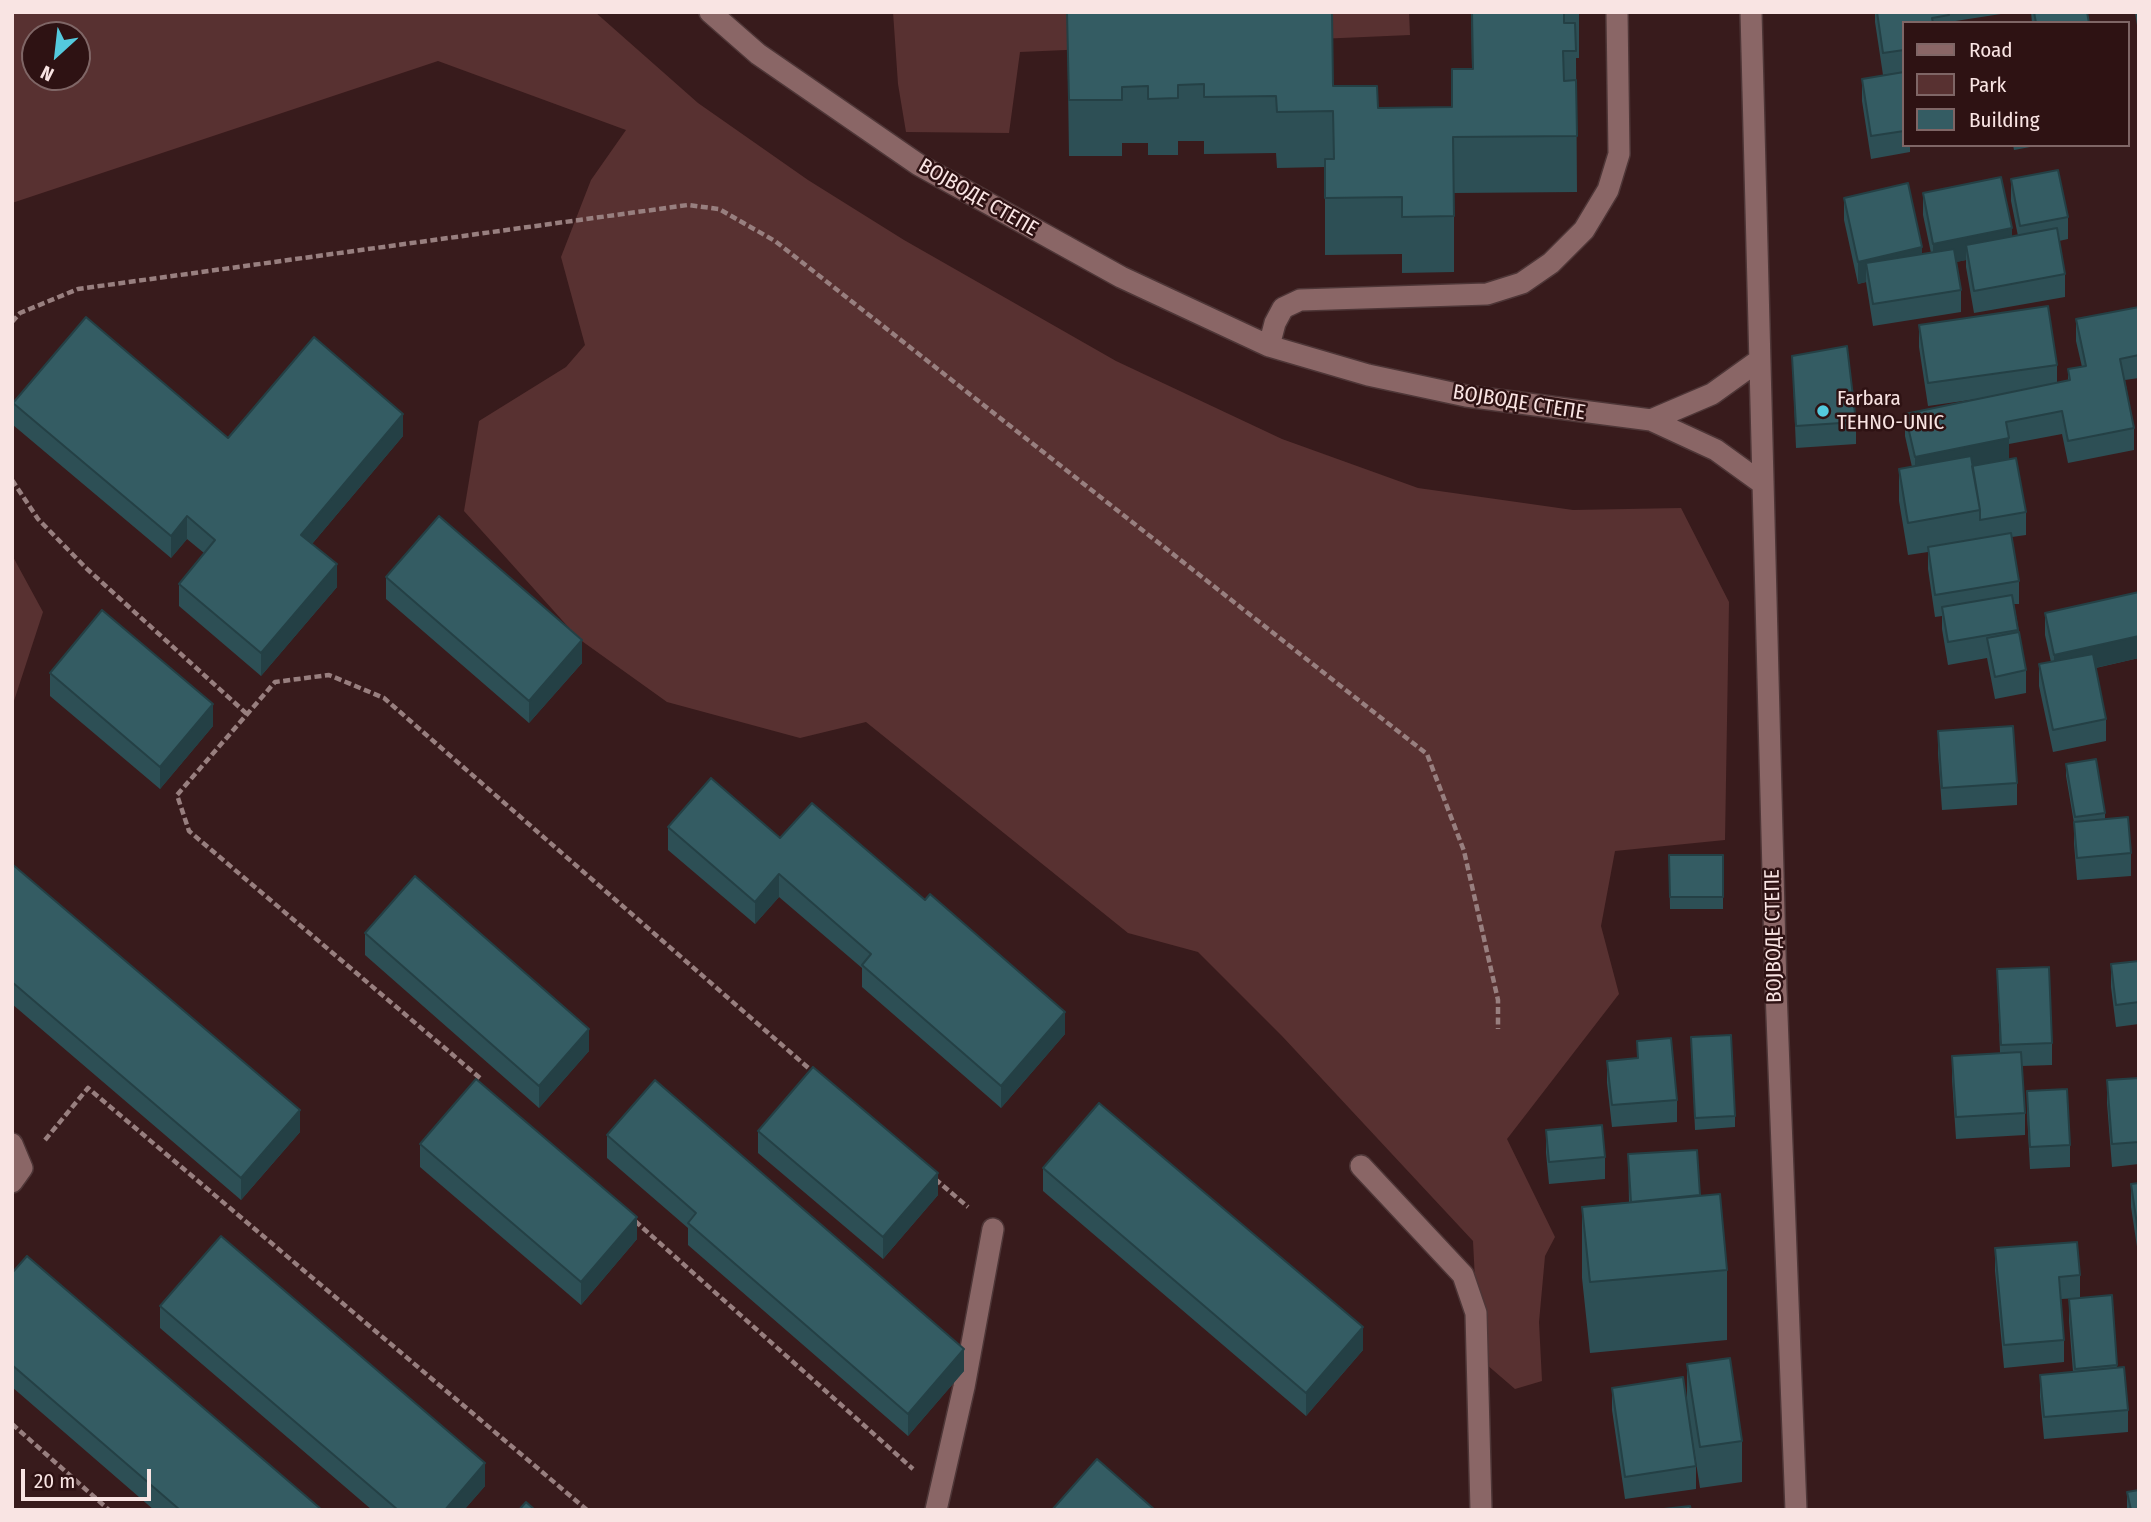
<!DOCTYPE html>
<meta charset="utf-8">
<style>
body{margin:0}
#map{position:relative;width:2151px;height:1522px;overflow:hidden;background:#381b1c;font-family:"Fira Sans Condensed",sans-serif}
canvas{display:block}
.frame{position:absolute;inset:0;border:14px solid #f9e4e3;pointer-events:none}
.legend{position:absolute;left:1902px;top:21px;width:228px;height:126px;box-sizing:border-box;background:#2e1213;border:2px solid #7f6666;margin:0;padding:9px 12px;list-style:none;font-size:21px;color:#f9e4e3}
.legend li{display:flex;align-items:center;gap:14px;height:35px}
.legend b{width:35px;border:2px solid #7f6666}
.north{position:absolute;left:21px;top:21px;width:70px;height:70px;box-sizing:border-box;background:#2e1213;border:2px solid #7f6666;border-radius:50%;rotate:207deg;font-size:19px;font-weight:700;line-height:28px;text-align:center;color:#f9e4e3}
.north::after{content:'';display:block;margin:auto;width:24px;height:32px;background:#54cade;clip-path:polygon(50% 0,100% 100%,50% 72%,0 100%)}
.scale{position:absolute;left:21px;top:1469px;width:130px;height:32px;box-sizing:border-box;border:4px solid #f9e4e3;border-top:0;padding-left:9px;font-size:21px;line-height:24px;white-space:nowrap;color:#f9e4e3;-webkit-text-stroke:5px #2e1213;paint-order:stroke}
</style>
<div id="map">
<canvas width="2151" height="1522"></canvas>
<div class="frame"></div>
<ul class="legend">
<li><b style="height:9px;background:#8a6666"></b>Road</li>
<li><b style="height:19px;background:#583131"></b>Park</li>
<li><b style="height:19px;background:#345c63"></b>Building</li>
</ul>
<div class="north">N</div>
<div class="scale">20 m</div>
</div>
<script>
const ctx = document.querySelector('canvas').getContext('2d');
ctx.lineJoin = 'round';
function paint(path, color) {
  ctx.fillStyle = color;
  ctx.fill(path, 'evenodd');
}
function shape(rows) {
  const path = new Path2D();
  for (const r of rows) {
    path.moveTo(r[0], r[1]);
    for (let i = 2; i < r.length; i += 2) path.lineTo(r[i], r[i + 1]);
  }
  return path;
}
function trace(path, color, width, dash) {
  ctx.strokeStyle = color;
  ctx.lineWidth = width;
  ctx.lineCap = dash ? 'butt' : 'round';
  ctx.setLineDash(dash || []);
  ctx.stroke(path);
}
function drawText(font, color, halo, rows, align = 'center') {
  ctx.font = font + ' "Fira Sans Condensed",sans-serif';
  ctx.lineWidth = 5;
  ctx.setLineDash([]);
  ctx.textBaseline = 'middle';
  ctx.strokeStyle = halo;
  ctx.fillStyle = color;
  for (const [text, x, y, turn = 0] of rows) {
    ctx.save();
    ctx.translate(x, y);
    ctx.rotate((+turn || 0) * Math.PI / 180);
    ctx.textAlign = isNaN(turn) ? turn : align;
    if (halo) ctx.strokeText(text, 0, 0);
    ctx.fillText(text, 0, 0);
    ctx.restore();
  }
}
paint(shape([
 [12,12,595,12,698,103,808,180,904,240,1116,361,1282,439,1418,488,1573,510,1681,508,1729,602,1725,840,1615,851,1601,926,1619,994,1507,1139,1555,1237,1545,1256,1539,1322,1542,1381,1515,1389,1479,1358,1473,1241,1282,1036,1198,952,1128,933,866,722,800,738,667,702,579,639,464,511,479,421,566,367,585,345,561,257,591,180,626,130,438,61,12,203],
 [35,35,77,35,77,77,35,77],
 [893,12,1409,12,1410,35,1020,52,1009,133,906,132,898,84],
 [12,555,43,612,12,707]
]), '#583131');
const minor = shape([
 [710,12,758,54,919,165,1121,277,1269,346,1368,375,1466,396,1651,420,1712,394,1758,361],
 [1751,12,1776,990,1796,1510],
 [1269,346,1275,323,1283,308,1300,300,1487,294,1522,283,1551,263,1584,230,1608,190,1619,154,1617,12],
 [1651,420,1716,450,1763,484],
 [12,1144,22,1168,12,1182],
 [1361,1166,1463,1275,1476,1313,1481,1510],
 [936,1510,964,1387,993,1229]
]);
trace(minor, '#4e3637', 24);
trace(shape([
 [12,322,20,313,78,289,688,205,719,209,775,241,1427,754,1464,851,1498,1000,1498,1029],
 [12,480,38,519,86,568,247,714],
 [480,1078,189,831,177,795,275,682,329,675,384,698,813,1072],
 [45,1140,88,1088,587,1510],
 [935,1179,968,1207],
 [635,1221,913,1469],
 [12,1424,109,1510]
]), '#987f7f', 4.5, [7, 3.5]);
trace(minor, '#8a6666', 21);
paint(shape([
 [1067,12,1333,86,1378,108,1452,107,1452,69,1472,69,1471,12,1579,12,1579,58,1576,58,1577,192,1454,193,1454,272,1402,273,1402,254,1325,255,1325,167,1277,168,1276,153,1204,154,1204,141,1178,141,1178,155,1148,155,1148,143,1122,143,1122,156,1069,156],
 [1875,12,2001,12,2001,14,1949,22,1949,21,1949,23,1904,23,1904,72,1883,75,1875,22],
 [2031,12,2087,12,2089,23,2032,23],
 [2135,12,2139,12,2139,32,2138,32],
 [1904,72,1904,145,1910,145,1910,152,1871,159,1862,101,1862,79],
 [2013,145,2041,145,2014,150],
 [2011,179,2068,217,2068,239,2059,241,2065,274,2065,297,1974,313,1966,267,1966,260,1956,262,1961,290,1961,312,1873,326,1866,282,1858,284,1844,220,1844,198,1922,255,1931,253,1923,215,1923,193,2012,237,2018,236,2011,201],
 [2139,307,2139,378,2125,380,2134,428,2134,450,2068,463,2062,434,2009,444,2009,460,2026,512,2026,535,2012,537,2019,581,2019,604,2014,604,2026,670,2026,693,1995,699,1987,658,1948,665,1942,629,1942,616,1935,617,1928,569,1928,552,1908,555,1899,501,1899,469,1912,467,1905,436,1905,414,1984,398,1928,406,1919,347,1919,325,2057,365,2057,383,2068,380,2068,369,2082,367,2076,341,2076,319],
 [1792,356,1856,422,1856,444,1796,448],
 [13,403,228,438,403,436,312,544,337,587,261,676,179,606,179,584,204,553,187,539,171,558,13,425],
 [386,577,582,663,529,723,386,599],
 [2139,592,2139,658,2096,668,2106,719,2106,741,2053,752,2039,686,2039,664,2051,662,2045,635,2045,613],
 [50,673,213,726,160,789,50,696],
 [1938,731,2017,783,2017,805,1942,810,1938,753],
 [2066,764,2105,813,2105,819,2131,853,2131,876,2077,880,2074,844,2074,823,2066,776],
 [668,827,780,838,1065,1034,1001,1108,862,987,862,968,779,897,755,924,668,850],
 [1669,855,1723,855,1723,909,1670,909],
 [12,864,300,1132,241,1200,12,1004],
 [365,933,589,1051,539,1108,365,955],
 [2139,961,2139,1024,2116,1027,2111,987,2111,964],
 [1997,969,2052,1043,2052,1065,2022,1066,2025,1113,2025,1135,1956,1139,1952,1079,1952,1056,2000,1053],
 [1691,1037,1735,1116,1735,1127,1695,1130],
 [1637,1041,1677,1100,1677,1122,1612,1127,1607,1083,1607,1061,1637,1058],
 [2139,1078,2139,1164,2112,1167,2107,1103,2107,1080],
 [2027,1091,2070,1145,2070,1167,2030,1169,2027,1113],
 [1546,1130,1605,1157,1605,1179,1549,1184,1546,1153],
 [758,1131,938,1195,883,1259,758,1153],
 [607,1135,964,1371,908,1436,688,1245,688,1228,607,1158],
 [420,1144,637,1239,581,1305,420,1167],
 [1628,1154,1700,1195,1727,1270,1727,1340,1590,1353,1582,1278,1582,1207,1629,1202],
 [1043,1168,1363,1350,1306,1416,1043,1191],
 [2139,1183,2139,1260,2131,1207,2131,1184],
 [1995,1248,2080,1275,2080,1298,2061,1299,2064,1340,2064,1362,2004,1368,1995,1271],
 [12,1273,322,1510,154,1510,12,1387],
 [2112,1295,2117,1368,2128,1410,2128,1432,2044,1439,2040,1397,2040,1375,2073,1372,2069,1321,2069,1299],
 [160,1306,485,1486,464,1510,372,1510,160,1328],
 [1687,1364,1742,1441,1742,1482,1700,1488,1687,1405],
 [1612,1388,1696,1466,1696,1489,1625,1499,1612,1410],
 [2127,1492,2139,1510,2127,1510]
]), '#2d4f55');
paint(shape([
 [2012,228,2012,250,1966,245,1966,260,1933,267,1933,244],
 [1922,247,1922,269,1866,263,1866,282,1858,284,1858,262],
 [403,414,403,436,301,557,301,535],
 [2009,438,2009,460,1915,479,1915,457],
 [187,516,187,539,171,558,171,536],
 [337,564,337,587,261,676,261,653],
 [2139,636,2139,658,2054,677,2054,655],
 [582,640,582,663,529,723,529,701],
 [213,704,213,726,160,789,160,767],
 [779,874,779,897,755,924,755,902],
 [1065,1012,1065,1034,1001,1108,1001,1086],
 [589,1029,589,1051,539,1108,539,1086],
 [300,1110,300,1132,241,1200,241,1178],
 [938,1173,938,1195,883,1259,883,1237],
 [637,1217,637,1239,581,1305,581,1282],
 [1363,1327,1363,1350,1306,1416,1306,1393],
 [964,1349,964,1371,908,1436,908,1414],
 [485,1463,485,1486,464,1510,445,1510]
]), '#244045');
const building = shape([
 [1067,12,1332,12,1333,86,1377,86,1378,108,1452,107,1452,69,1473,69,1472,12,1564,12,1564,23,1575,23,1576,51,1563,51,1564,81,1576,80,1577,136,1453,137,1454,216,1402,217,1402,197,1325,198,1325,159,1334,159,1333,111,1277,112,1276,96,1204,97,1204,84,1178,85,1178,98,1148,99,1148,86,1122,87,1122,100,1069,100,1067,12],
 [1877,12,1948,12,1949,15,1932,18,1933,23,1904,23,1904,50,1883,53,1877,12],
 [2034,12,2087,12,2089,23,2036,23,2034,12],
 [1904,72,1904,131,1871,136,1862,79,1904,72],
 [2058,170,2068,217,2020,226,2011,179,2058,170],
 [2001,177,2012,228,1933,244,1923,193,2001,177],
 [1908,183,1922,247,1858,262,1844,198,1908,183],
 [2057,228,2065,274,1974,291,1966,245,2057,228],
 [1954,249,1961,290,1873,304,1866,263,1954,249],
 [2048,306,2057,365,1928,383,1919,325,2048,306],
 [2139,307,2139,355,2120,359,2134,428,2068,441,2062,411,2006,422,2009,438,1915,457,1905,414,2070,380,2068,369,2086,366,2076,319,2139,307],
 [86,317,228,438,314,337,403,414,301,535,337,564,261,653,179,584,215,540,187,516,171,536,13,403,86,317],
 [1847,346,1856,422,1796,426,1792,356,1847,346],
 [1971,456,1980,510,1908,523,1899,469,1971,456],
 [2016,458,2026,512,1980,520,1980,510,1972,466,2016,458],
 [439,516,582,640,529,701,386,577,439,516],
 [2011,533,2019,581,1935,595,1928,547,2011,533],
 [2139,592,2139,636,2054,655,2045,613,2139,592],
 [2012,595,2018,630,1948,642,1942,607,2012,595],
 [102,610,213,704,160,767,50,673,102,610],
 [2019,632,2026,670,1995,677,1987,638,2019,632],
 [2093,654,2106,719,2053,730,2039,664,2093,654],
 [2013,726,2017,783,1942,788,1938,731,2013,726],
 [2096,759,2105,813,2075,817,2066,764,2096,759],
 [711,778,780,838,812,803,925,900,930,894,1065,1012,1001,1086,862,965,871,954,779,874,755,902,668,827,711,778],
 [2128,817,2131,853,2077,858,2074,822,2128,817],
 [1669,855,1723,855,1723,897,1670,897,1669,855],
 [12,864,300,1110,241,1178,12,982,12,864],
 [415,876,589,1029,539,1086,365,933,415,876],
 [2139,961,2139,1002,2116,1005,2111,964,2139,961],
 [2049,967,2052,1043,2001,1045,1997,969,2049,967],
 [1731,1035,1735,1116,1695,1118,1691,1037,1731,1035],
 [1671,1038,1677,1100,1612,1105,1607,1061,1638,1058,1637,1041,1671,1038],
 [2021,1052,2025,1113,1956,1117,1952,1056,2021,1052],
 [813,1067,938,1173,883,1237,758,1131,813,1067],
 [2139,1078,2139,1142,2112,1144,2107,1080,2139,1078],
 [476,1079,637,1217,581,1282,420,1144,476,1079],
 [655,1080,964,1349,908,1414,688,1223,696,1213,607,1135,655,1080],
 [2067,1089,2070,1145,2030,1147,2027,1091,2067,1089],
 [1099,1103,1363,1327,1306,1393,1043,1168,1099,1103],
 [1602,1125,1605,1157,1549,1162,1546,1130,1602,1125],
 [1697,1150,1700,1195,1631,1202,1628,1154,1697,1150],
 [2139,1183,2139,1238,2131,1184,2139,1183],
 [1720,1194,1727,1270,1590,1282,1582,1207,1720,1194],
 [221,1236,485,1463,445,1510,398,1510,160,1306,221,1236],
 [2077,1242,2080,1275,2059,1277,2064,1340,2004,1345,1995,1248,2077,1242],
 [27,1256,322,1510,180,1510,12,1365,12,1273,27,1256],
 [2112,1295,2117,1365,2075,1369,2069,1299,2112,1295],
 [1730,1358,1742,1441,1700,1447,1687,1364,1730,1358],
 [2124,1367,2128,1410,2044,1417,2040,1375,2124,1367],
 [1683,1377,1696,1466,1625,1477,1612,1388,1683,1377],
 [1097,1459,1155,1510,1052,1510,1097,1459],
 [2139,1490,2139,1510,2131,1510,2127,1492,2139,1490],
 [526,1502,535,1510,519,1510,526,1502],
 [1690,1506,1691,1510,1655,1510,1690,1506]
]);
paint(building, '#345c63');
trace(building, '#244045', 2);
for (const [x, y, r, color] of [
 [1823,411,7,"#54cade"]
]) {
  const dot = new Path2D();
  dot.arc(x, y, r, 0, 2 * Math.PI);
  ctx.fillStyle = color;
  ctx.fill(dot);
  trace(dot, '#2e1213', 2.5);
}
drawText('21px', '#f9e4e3', '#2e1213', [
 ["ВОЈВОДЕ СТЕПЕ",978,198,30],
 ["ВОЈВОДЕ СТЕПЕ",1519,403,9],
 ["ВОЈВОДЕ СТЕПЕ",1774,936,-91]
]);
drawText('21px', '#f9e4e3', '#2e1213', [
 ["Farbara",1837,399],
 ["TEHNO-UNIC",1837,423]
], 'left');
</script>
